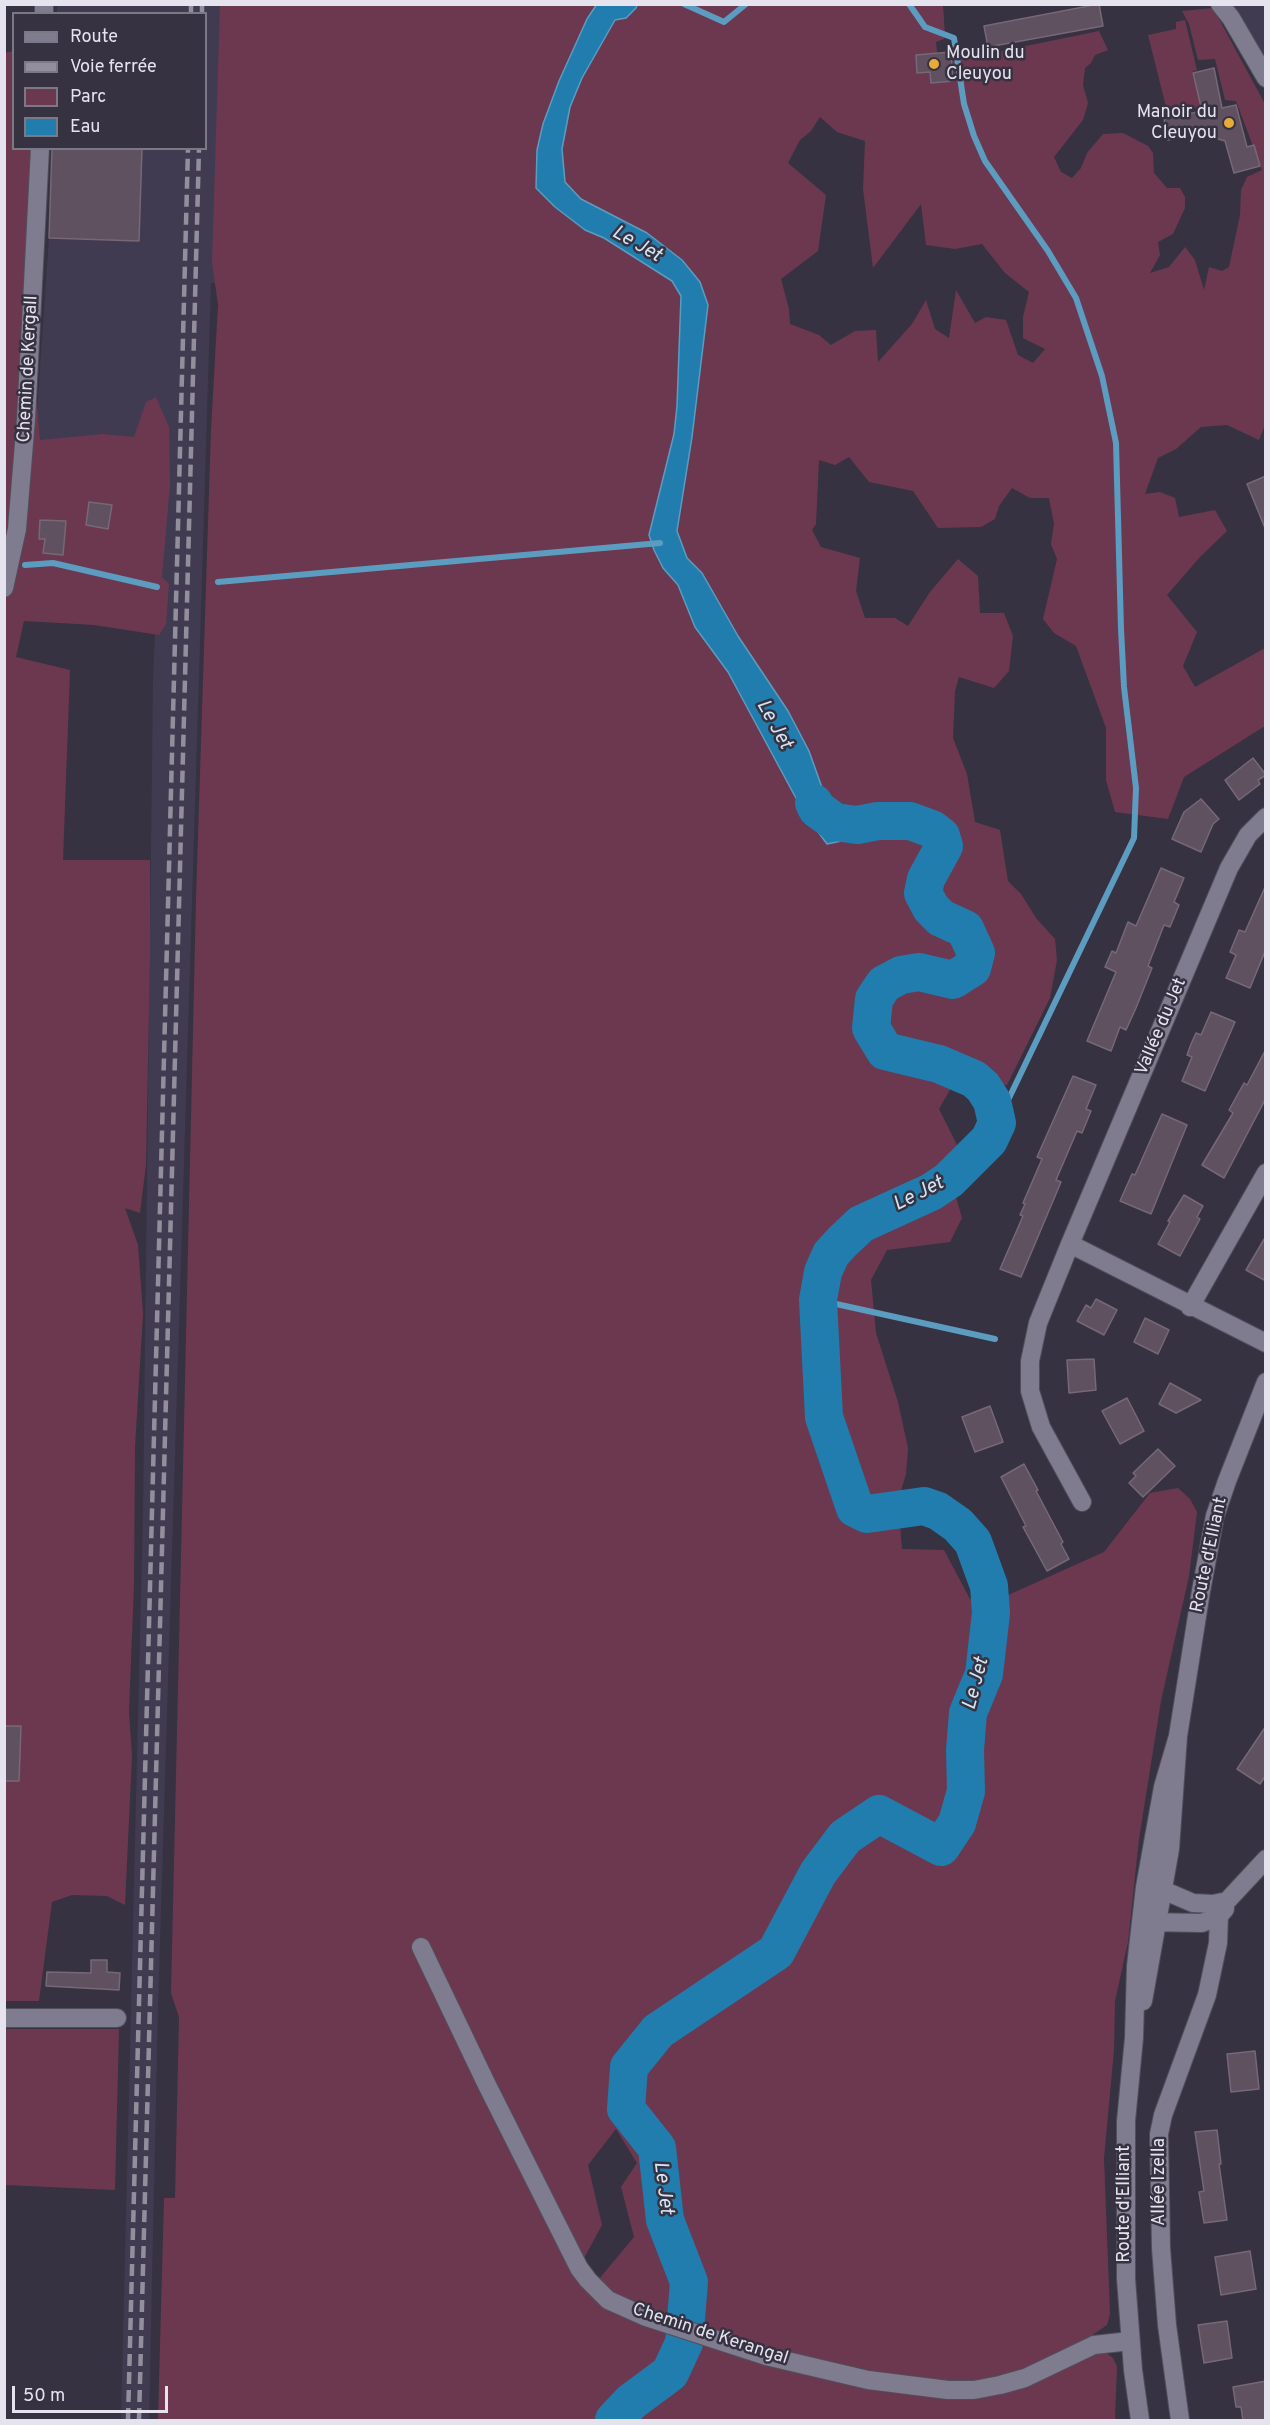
<!DOCTYPE html>
<meta charset="utf-8">
<style>
body{margin:0}
#map{position:relative;width:1270px;height:2425px;overflow:hidden;background:#363242;font-family:Overpass,sans-serif}
canvas{display:block}
.frame{position:absolute;inset:0;border:6px solid #e5e3ed;pointer-events:none}
.legend{position:absolute;left:12px;top:12px;width:195px;height:138px;box-sizing:border-box;background:#363242;border:2px solid #7c7986;margin:0;padding:8px 10px;list-style:none;font-size:18px;color:#e5e3ed}
.legend li{display:flex;align-items:center;gap:12px;height:30px}
.legend b{width:30px;border:2px solid #7c7986}
.scale{position:absolute;left:12px;top:2386px;width:156px;height:27px;box-sizing:border-box;border:3px solid #e5e3ed;border-top:0;padding-left:8px;font-size:18px;line-height:21px;white-space:nowrap;color:#e5e3ed;-webkit-text-stroke:4px #363242;paint-order:stroke}
</style>
<div id="map">
<canvas width="1270" height="2425"></canvas>
<div class="frame"></div>
<ul class="legend">
<li><b style="height:8px;background:#807c8f"></b>Route</li>
<li><b style="height:8px;background:#928f9c"></b>Voie ferrée</li>
<li><b style="height:16px;background:#6c3850"></b>Parc</li>
<li><b style="height:16px;background:#217dad"></b>Eau</li>
</ul>
<div class="scale">50 m</div>
</div>
<script>
const ctx = document.querySelector('canvas').getContext('2d');
ctx.lineJoin = 'round';
function paint(path, color) {
  ctx.fillStyle = color;
  ctx.fill(path, 'evenodd');
}
function shape(rows) {
  const path = new Path2D();
  for (const r of rows) {
    path.moveTo(r[0], r[1]);
    for (let i = 2; i < r.length; i += 2) path.lineTo(r[i], r[i + 1]);
  }
  return path;
}
function trace(path, color, width, dash) {
  ctx.strokeStyle = color;
  ctx.lineWidth = width;
  ctx.lineCap = dash ? 'butt' : 'round';
  ctx.setLineDash(dash || []);
  ctx.stroke(path);
}
function drawText(font, color, halo, rows, align = 'center') {
  ctx.font = font + ' Overpass,sans-serif';
  ctx.lineWidth = 5;
  ctx.setLineDash([]);
  ctx.textBaseline = 'middle';
  ctx.strokeStyle = halo;
  ctx.fillStyle = color;
  for (const [text, x, y, turn = 0] of rows) {
    ctx.save();
    ctx.translate(x, y);
    ctx.rotate((+turn || 0) * Math.PI / 180);
    ctx.textAlign = isNaN(turn) ? turn : align;
    if (halo) ctx.strokeText(text, 0, 0);
    ctx.fillText(text, 0, 0);
    ctx.restore();
  }
}
paint(shape([
 [57,5,244,5,238,285,211,283,158,2007,149,2420,121,2420,143,1511,153,680,163,444,35,441,49,238,52,149,206,148,206,14,57,13],
 [1233,5,1265,5,1265,60]
]), '#403b51');
paint(shape([
 [220,5,943,5,945,35,944,39,936,42,937,53,967,58,1099,31,1108,50,1095,55,1091,63,1085,68,1083,85,1088,103,1083,120,1054,157,1061,172,1072,178,1081,168,1087,153,1103,134,1123,133,1148,146,1153,153,1154,173,1167,188,1180,188,1185,197,1185,208,1173,234,1158,242,1160,255,1150,273,1169,267,1185,247,1195,260,1204,290,1209,267,1222,271,1229,267,1240,215,1241,190,1247,177,1262,170,1236,101,1225,100,1215,59,1198,60,1189,24,1182,11,1213,8,1265,104,1265,425,1259,440,1227,425,1201,427,1176,449,1158,458,1145,494,1160,492,1175,498,1179,517,1215,510,1227,531,1200,557,1167,595,1197,632,1183,666,1195,687,1265,648,1265,726,1184,777,1168,819,1115,812,1106,780,1106,728,1076,646,1054,633,1043,619,1057,559,1051,544,1054,524,1049,498,1030,498,1012,488,999,506,995,519,981,527,938,528,913,491,869,482,849,457,835,465,819,460,816,524,812,530,821,547,860,558,856,591,865,618,895,618,908,626,930,592,958,559,978,576,980,613,1004,613,1013,636,1009,671,994,688,959,677,955,691,953,738,967,774,975,822,1000,830,1008,881,1021,894,1036,918,1055,939,1057,960,1050,998,1007,1085,951,1088,939,1109,959,1149,945,1159,962,1218,950,1242,887,1250,871,1280,876,1333,898,1402,908,1448,906,1474,898,1501,902,1549,944,1550,970,1599,1006,1596,1104,1552,1150,1493,1178,1488,1190,1499,1197,1512,1189,1576,1161,1701,1139,1839,1128,1942,1115,2001,1114,2050,1104,2158,1110,2314,1107,2325,1091,2336,1093,2351,1104,2351,1113,2358,1117,2366,1115,2420,158,2420,164,2198,175,2198,179,2017,171,1993,196,899,211,430,218,305,212,262],
 [820,117,837,132,865,141,863,189,873,268,921,204,926,245,955,249,982,244,1005,273,1029,292,1023,317,1023,338,1045,349,1033,363,1018,355,1006,320,986,317,975,323,956,290,949,338,935,329,926,300,912,324,878,362,876,330,855,331,831,345,819,335,790,324,789,309,781,279,818,251,826,195,788,163,800,140,811,131],
 [616,2129,637,2163,621,2187,634,2237,599,2279,583,2260,602,2225,588,2165],
 [1185,20,1197,70,1192,72,1195,85,1202,84,1206,105,1168,115,1148,35,1176,29,1176,22],
 [13,51,14,148,31,149,27,290,40,440,103,434,134,437,146,402,156,397,169,427,170,485,162,577,169,584,166,624,159,635,94,625,24,621,16,657,70,670,63,860,150,860,150,956,146,1165,140,1213,125,1208,138,1245,143,1314,135,1447,134,1583,129,1712,132,1756,125,1905,107,1896,72,1895,52,1902,39,2001,4,2001,4,53],
 [5,2029,119,2029,115,2190,5,2185]
]), '#6c3850');
const water = shape([
 [597,4,637,5,636,8,626,18,615,20,582,78,570,107,562,149,565,182,581,199,647,233,682,260,700,282,708,305,692,437,677,531,687,558,702,573,738,636,788,711,809,751,825,796,844,811,858,812,856,838,827,844,804,813,728,672,695,627,678,585,663,568,654,550,649,535,674,434,677,406,681,296,672,281,604,238,585,230,555,207,536,188,537,150,543,124,559,81,587,19,597,4]
]);
paint(water, '#217dad');
trace(water, '#5c9cc0', 1.5);
trace(shape([
 [684,4,724,22,746,4],
 [909,4,925,27,954,38,964,104,974,136,985,161,1048,251,1076,298,1102,376,1116,443,1121,629,1124,687,1136,788,1134,838,997,1123],
 [25,565,53,563,157,587],
 [218,582,660,543],
 [818,1300,995,1339]
]), '#5c9cc0', 6);
trace(shape([
 [614,2420,631,2402,670,2373,684,2343,689,2282,665,2220,657,2148,626,2109,629,2067,658,2031,776,1952,818,1873,845,1837,879,1814,941,1847,957,1823,966,1791,965,1750,968,1713,984,1674,991,1613,989,1586,973,1542,958,1525,938,1511,924,1506,867,1514,855,1508,824,1417,818,1300,823,1272,831,1254,842,1242,861,1224,931,1192,949,1180,989,1140,997,1123,992,1101,983,1087,974,1079,939,1064,885,1051,871,1028,874,999,884,984,901,975,919,972,953,980,972,968,976,953,965,929,941,918,931,908,923,893,926,879,944,846,941,836,932,829,910,821,878,821,857,825,835,822,817,809,814,803]
]), '#217dad', 38);
const building = shape([
 [1099,4,1103,26,988,47,984,26,1099,4],
 [951,52,953,81,931,83,930,72,917,73,916,55,951,52],
 [1214,68,1222,108,1236,105,1247,147,1254,145,1260,166,1234,173,1225,141,1198,133,1168,140,1164,119,1202,111,1193,73,1214,68],
 [52,148,142,148,139,241,49,238,52,148],
 [1266,476,1266,528,1265,528,1247,484,1266,476],
 [89,502,112,505,108,529,86,525,89,502],
 [40,520,66,521,63,555,43,553,45,539,39,539,40,520],
 [1253,758,1266,775,1258,780,1260,784,1239,800,1225,780,1253,758],
 [1201,799,1219,819,1213,824,1201,852,1172,839,1184,812,1201,799],
 [1161,868,1184,878,1174,902,1179,905,1170,927,1164,925,1148,966,1152,968,1136,1008,1126,1030,1120,1027,1111,1051,1087,1041,1116,972,1105,967,1112,951,1116,953,1128,922,1136,926,1161,868],
 [1266,885,1266,949,1250,988,1226,978,1236,955,1230,952,1239,930,1245,932,1266,885],
 [1211,1012,1235,1022,1205,1091,1182,1081,1192,1057,1187,1055,1191,1044,1196,1033,1201,1035,1211,1012],
 [1266,1049,1266,1098,1224,1178,1202,1165,1233,1113,1229,1110,1244,1083,1247,1085,1266,1049],
 [1073,1076,1096,1085,1086,1109,1091,1111,1082,1133,1077,1131,1056,1180,1061,1182,1021,1277,1000,1269,1023,1216,1020,1215,1025,1204,1023,1203,1042,1159,1037,1157,1073,1076],
 [1162,1114,1187,1125,1151,1214,1120,1201,1132,1174,1135,1175,1162,1114],
 [1184,1195,1203,1206,1197,1217,1200,1219,1180,1256,1158,1244,1170,1222,1168,1221,1184,1195],
 [1266,1236,1266,1281,1246,1270,1266,1236],
 [1096,1299,1117,1310,1104,1335,1077,1321,1086,1305,1091,1308,1096,1299],
 [1145,1318,1169,1330,1158,1354,1134,1342,1145,1318],
 [1094,1359,1096,1390,1069,1393,1067,1360,1094,1359],
 [1170,1383,1201,1400,1176,1413,1159,1404,1170,1383],
 [1127,1398,1144,1431,1120,1444,1102,1411,1127,1398],
 [990,1406,1003,1442,975,1452,962,1417,990,1406],
 [1158,1449,1175,1466,1143,1497,1129,1483,1136,1476,1133,1473,1158,1449],
 [1024,1464,1038,1490,1036,1491,1063,1542,1061,1544,1069,1559,1047,1571,1023,1527,1026,1526,1001,1477,1024,1464],
 [4,1726,21,1726,19,1781,4,1781,4,1726],
 [1266,1726,1266,1775,1260,1784,1237,1769,1266,1726],
 [91,1960,107,1960,107,1972,120,1973,119,1990,46,1986,47,1972,91,1973,91,1960],
 [1255,2051,1259,2089,1231,2092,1227,2054,1255,2051],
 [1217,2130,1221,2164,1219,2164,1227,2220,1204,2223,1199,2192,1204,2191,1195,2132,1217,2130],
 [1250,2251,1256,2289,1221,2295,1215,2257,1250,2251],
 [1227,2321,1232,2358,1204,2363,1198,2325,1227,2321],
 [1266,2381,1266,2421,1243,2421,1241,2407,1236,2407,1233,2387,1266,2381]
]);
paint(building, '#5f5160');
trace(building, '#766877', 1.5);
const street = shape([
 [1220,4,1231,18,1266,78],
 [44,14,44,4],
 [4,588,17,529,26,419,40,148],
 [1266,817,1248,835,1229,868,1070,1244,1266,1343],
 [1070,1244,1038,1323,1030,1361,1030,1391,1041,1427,1082,1502],
 [1190,1307,1266,1173],
 [1147,1887,1172,1894,1193,1903,1213,1904,1227,1901,1266,1859],
 [1144,1922,1202,1923,1219,1916,1225,1909],
 [421,1947,486,2083,579,2268,588,2280,608,2300,646,2317,766,2356,868,2380,948,2390,974,2390,1000,2385,1025,2378,1094,2345,1130,2341],
 [4,2018,117,2018],
 [1180,2420,1167,2325,1161,2248,1159,2134,1163,2115,1207,1995,1218,1943,1219,1916]
]);
const secondary = shape([
 [1143,2001,1170,1849,1178,1736,1201,1591,1215,1516,1227,1481,1266,1382],
 [1140,2420,1133,2370,1126,2279,1126,2121,1134,2038,1136,1966,1145,1887,1163,1787,1178,1736]
]);
trace(street, '#514e5c', 20);
trace(secondary, '#514e5c', 20);
trace(street, '#807c8f', 18);
trace(secondary, '#807c8f', 18);
trace(shape([
 [191,14,191,4],
 [202,14,202,4],
 [128,2420,188,148],
 [139,2420,199,148]
]), '#928f9c', 4.5, [12, 6]);
for (const [x, y, r, color] of [
 [934,64,6,"#e9ab38"],
 [1229,123,6,"#e9ab38"]
]) {
  const dot = new Path2D();
  dot.arc(x, y, r, 0, 2 * Math.PI);
  ctx.fillStyle = color;
  ctx.fill(dot);
  trace(dot, '#363242', 2);
}
drawText('18px', '#e5e3ed', '#363242', [
 ["Moulin du",946,54],
 ["Cleuyou",946,75],
 ["Manoir du",1217,113,"right"],
 ["Cleuyou",1217,134,"right"]
], 'left');
drawText('18px', '#e5e3ed', '#363242', [
 ["Chemin de Kergall",29,369,-87],
 ["Vallée du Jet",1162,1027,-67],
 ["Route d'Elliant",1210,1555,-78],
 ["Allée Izella",1160,2182,-90],
 ["Route d'Elliant",1125,2204,-90],
 ["Chemin de Kerangal",710,2335,18]
]);
drawText('italic 20px', '#d1e5f2', '#363242', [
 ["Le Jet",636,245,30],
 ["Le Jet",773,725,61],
 ["Le Jet",919,1195,-27],
 ["Le Jet",977,1684,-75],
 ["Le Jet",662,2188,83]
]);
</script>
